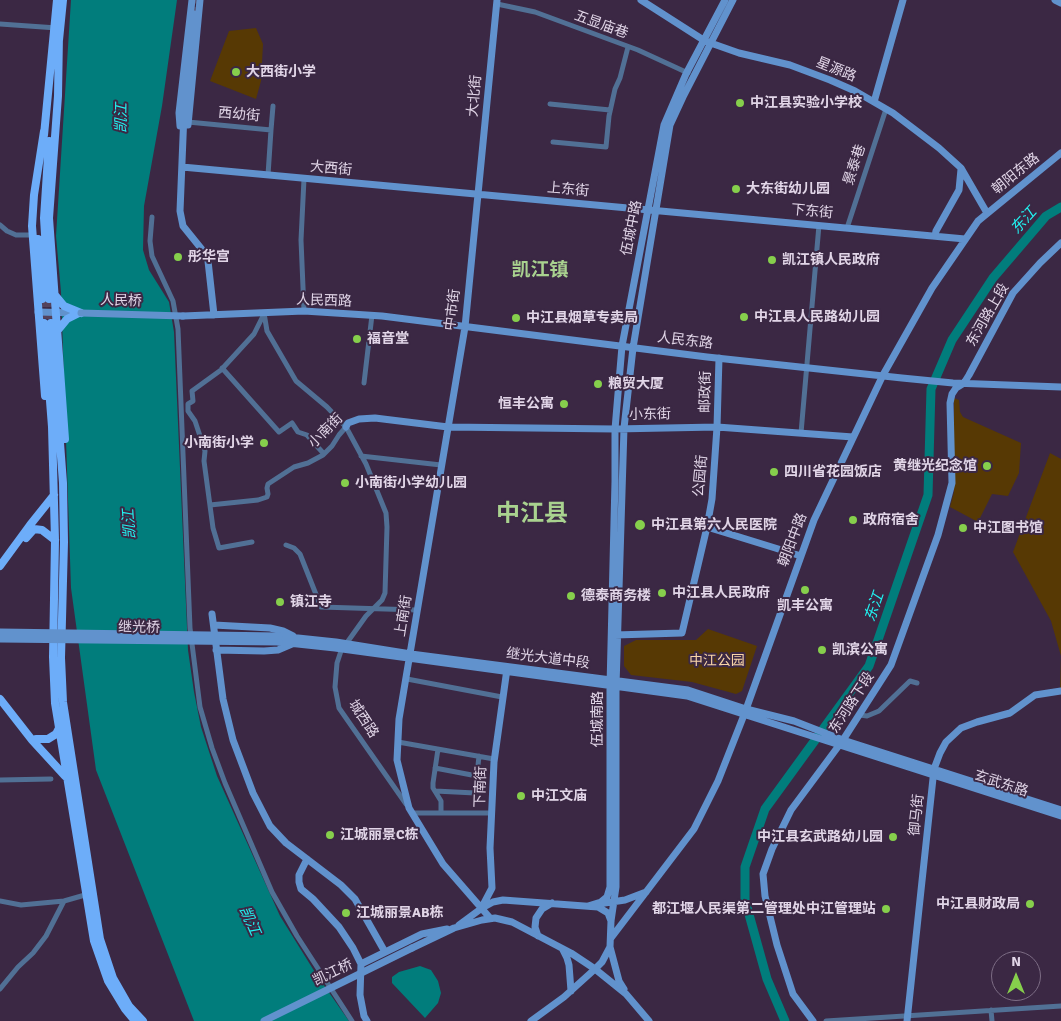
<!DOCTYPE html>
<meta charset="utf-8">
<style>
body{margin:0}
#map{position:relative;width:1061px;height:1021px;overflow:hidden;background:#3b2844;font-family:Signika,sans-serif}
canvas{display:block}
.north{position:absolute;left:991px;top:951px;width:50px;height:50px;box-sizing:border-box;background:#3b2844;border:1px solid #7d6d85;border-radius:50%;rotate:0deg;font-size:14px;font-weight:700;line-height:20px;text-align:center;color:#e1d5e7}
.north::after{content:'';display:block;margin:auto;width:18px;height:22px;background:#86cf4c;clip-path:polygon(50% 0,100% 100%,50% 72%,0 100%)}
</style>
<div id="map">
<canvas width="1061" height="1021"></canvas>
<div class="north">N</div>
</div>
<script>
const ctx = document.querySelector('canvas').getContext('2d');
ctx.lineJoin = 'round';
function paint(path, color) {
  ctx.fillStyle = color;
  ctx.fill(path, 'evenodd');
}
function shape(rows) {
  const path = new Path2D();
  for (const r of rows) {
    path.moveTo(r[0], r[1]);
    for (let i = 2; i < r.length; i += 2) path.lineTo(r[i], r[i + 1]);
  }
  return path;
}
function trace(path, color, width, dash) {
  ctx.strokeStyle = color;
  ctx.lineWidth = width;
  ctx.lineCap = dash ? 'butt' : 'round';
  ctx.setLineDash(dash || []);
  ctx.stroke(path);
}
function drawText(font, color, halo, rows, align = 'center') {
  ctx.font = font + ' Signika,"Noto Sans SC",sans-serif';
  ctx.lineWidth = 4;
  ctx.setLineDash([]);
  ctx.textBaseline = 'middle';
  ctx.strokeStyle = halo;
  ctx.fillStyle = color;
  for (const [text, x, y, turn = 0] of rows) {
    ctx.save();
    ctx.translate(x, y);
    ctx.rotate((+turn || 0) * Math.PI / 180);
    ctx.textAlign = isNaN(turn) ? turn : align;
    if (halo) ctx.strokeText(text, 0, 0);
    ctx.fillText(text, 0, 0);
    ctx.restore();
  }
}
paint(shape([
 [256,28,263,44,261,81,256,99,210,81,229,31],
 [954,398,959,400,960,412,963,417,1021,443,1019,473,1008,496,992,494,978,522,950,507,954,492],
 [1050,453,1061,459,1061,692,1060,692,1061,656,1051,621,1013,552],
 [708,629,757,646,742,691,736,694,692,682,631,675,624,666,624,646,636,640,696,640]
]), '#573904');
paint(shape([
 [71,0,177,0,162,106,144,206,143,250,149,270,169,302,174,332,188,650,194,692,201,727,217,776,280,916,316,974,349,1021,194,1021,96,770,71,588,61,292,56,236],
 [420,966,431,970,438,981,441,993,438,1003,425,1018,392,983,392,977,399,972]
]), '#017d7c');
trace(shape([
 [785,1021,767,979,745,900,745,867,765,809,869,666,928,495,931,389,952,340,993,278,1046,216,1061,207]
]), '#017d7c', 9);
trace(shape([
 [194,14,196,0]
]), '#54425c', 7, [7, 3.5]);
trace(shape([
 [42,299,44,323],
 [49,299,51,323]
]), '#54425c', 8, [8, 4]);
trace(shape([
 [497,4,535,12,638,50,688,73],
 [0,24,57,28],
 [550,104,610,110],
 [188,122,271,130,268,175],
 [271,130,273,106],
 [553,142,606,147,609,116,615,89,620,78,628,47],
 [152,217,150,241,152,256,173,301,178,329,190,628,200,707,212,748,225,783,272,892,297,936,352,1021],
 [0,225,7,231,16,235,32,235],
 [847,228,886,109],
 [304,311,301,240,304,179],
 [264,313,267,331,296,381,327,407,346,427,366,464,386,513,387,527,385,593,382,600,366,616,341,651,337,663,335,687,339,708,406,804],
 [222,368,279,432,292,423,298,432,307,435,324,454],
 [364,383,372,315],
 [801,433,819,225],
 [361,456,441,465],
 [210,505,258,500,267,497,268,494,267,488,268,484,294,467,308,463,323,455,332,446,339,435,346,427],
 [252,542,219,548,213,528,204,461,205,451,195,421,188,411,188,404,193,401,192,391,221,370,254,334,264,314],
 [286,545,294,548,300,554,321,607,417,610],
 [407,679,502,697],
 [860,715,867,716,879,711,910,681,917,683],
 [398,742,494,759],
 [438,749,433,783,433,788,441,801,441,813],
 [435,768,477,776],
 [0,780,51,779],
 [435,791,475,793,479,756],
 [412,813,492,813],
 [0,901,21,905,64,901,85,895],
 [0,989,18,967,33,953,46,936,64,901],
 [991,1010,992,1021],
 [826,1021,1061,1006]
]), '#517095', 5);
trace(shape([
 [641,0,705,41,739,53,790,65,830,80,855,91,893,113,939,148,961,168,987,213],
 [1055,0,1061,3],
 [194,14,184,113,180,211,183,226,204,252,208,261,214,315],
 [874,102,903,0],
 [188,125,200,0],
 [180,126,179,113,192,0],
 [182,167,965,239],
 [935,236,936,231,959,190,961,169],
 [38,312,78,313],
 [183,316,304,311,382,316,707,357,902,378,953,383,1061,387],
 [346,427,348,423,359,419,375,418,448,427,615,429,717,427,853,437],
 [707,527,801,556],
 [212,614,223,699,233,740,253,793,270,826,286,843,341,885,355,899,385,952],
 [214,625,270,628,283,631,293,636],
 [615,635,682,633,707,527,712,499,717,427,719,358],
 [279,636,336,642,411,654,688,690,746,709,794,721,843,740,1061,810],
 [279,642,335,648,687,696,1061,816],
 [216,650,264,651,278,650,292,644],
 [307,859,299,875,299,882,301,889,313,899,339,927,353,948,361,964,360,995,364,1016,367,1021],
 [598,904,625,900,646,892],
 [588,906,601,902,607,897,610,887,610,686,615,481,615,429,622,346,664,125,686,74,725,0],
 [482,907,492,888,490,848,494,762,507,669],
 [490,918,443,864,409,808,397,760,399,719,465,327,497,0],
 [459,925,482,908,493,902,503,900,598,907,608,913,611,921],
 [538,936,535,927,536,918,542,909,552,903],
 [611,938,694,829,718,781,744,715,814,520,883,375,932,288,978,221,1061,153],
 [610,947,619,981,624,989],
 [412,948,454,928,482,920,495,918,512,922,571,953,595,969,602,962,610,947,611,921,616,887,616,686,624,428,633,348,670,125,683,97,733,0],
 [563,950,567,958,569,965,571,991],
 [361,964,422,934,447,929],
 [531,1021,564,997,595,969,626,994,649,1021],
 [813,1021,793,994,777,945,765,896,763,874,772,849,791,810,843,740,891,665,938,535,952,483,950,403,952,394,956,388,964,383,969,375,1013,293,1040,263,1061,243],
 [907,1021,934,769,940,753,946,742,961,728,977,722,1010,713,1035,695,1061,691]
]), '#6192cd', 7);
trace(shape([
 [59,35,58,96,49,218,65,439],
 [59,40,63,0],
 [44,131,34,195,32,226,45,396],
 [44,135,57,0],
 [38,239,42,299],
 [55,295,64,306,81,313],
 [49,299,44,218,49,141],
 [44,323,52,427,55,540,53,657,55,703,94,941,108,981,125,1009,135,1021],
 [51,323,63,483,64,542,61,658,63,702,100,939,113,978,129,1006,143,1021],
 [58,330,67,319,79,313],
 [26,538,34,529,42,530,55,540],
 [0,566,30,525,54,495],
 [0,699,32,740,65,776],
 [36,739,48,739,56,734,59,728]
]), '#6dadf9', 8);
trace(shape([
 [81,313,183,316],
 [0,632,279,636],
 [0,639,279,642],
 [264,1021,412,948]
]), '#6192cd', 7);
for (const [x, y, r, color] of [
 [236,72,5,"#86cf4c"],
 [740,103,5,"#86cf4c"],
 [736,189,5,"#86cf4c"],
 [178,257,5,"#86cf4c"],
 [772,260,5,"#86cf4c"],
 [744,317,5,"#86cf4c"],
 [516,318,5,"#86cf4c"],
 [357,339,5,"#86cf4c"],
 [598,384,5,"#86cf4c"],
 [564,404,5,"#86cf4c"],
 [264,443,5,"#86cf4c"],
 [987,466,5,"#86cf4c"],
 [774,472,5,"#86cf4c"],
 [345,483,5,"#86cf4c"],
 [853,520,5,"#86cf4c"],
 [640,525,6,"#86cf4c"],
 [963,528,5,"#86cf4c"],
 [805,590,5,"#86cf4c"],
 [662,593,5,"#86cf4c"],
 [571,596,5,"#86cf4c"],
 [280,602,5,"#86cf4c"],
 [822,650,5,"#86cf4c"],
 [521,796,5,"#86cf4c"],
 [330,835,5,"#86cf4c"],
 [893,837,5,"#86cf4c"],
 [1030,904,5,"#86cf4c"],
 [886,909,5,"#86cf4c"],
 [346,913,5,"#86cf4c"]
]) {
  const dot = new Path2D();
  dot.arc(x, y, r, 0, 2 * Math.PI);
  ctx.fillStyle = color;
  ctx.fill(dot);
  trace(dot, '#3b2844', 2);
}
drawText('14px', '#e1d5e7', '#3b2844', [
 ["五显庙巷",601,25,20],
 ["星源路",836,70,22],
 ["大北街",475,96,-85],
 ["西幼街",239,115,5],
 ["景泰巷",855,165,-72],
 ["大西街",331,169,5],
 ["朝阳东路",1016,174,-39],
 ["上东街",568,190,5],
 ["下东街",812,212,5],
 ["伍城中路",632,228,-79],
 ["人民桥",121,301,2],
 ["人民西路",324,301,2],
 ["中市街",453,310,-83],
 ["东河路上段",988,315,-60],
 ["人民东路",685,341,7],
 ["邮政街",706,392,-89],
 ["小东街",650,415,-1],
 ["小南街",326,431,-45],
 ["公园街",701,476,-85],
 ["朝阳中路",793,540,-69],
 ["上南街",404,616,-81],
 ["继光桥",139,628,1],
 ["继光大道中段",548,659,7],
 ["东河路下段",852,703,-57],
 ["城西路",363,719,57],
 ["伍城南路",598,719,-90],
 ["玄武东路",1001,784,18],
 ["下南街",481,787,-88],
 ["御马街",917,815,-84],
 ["凯江桥",333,973,-26]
]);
drawText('bold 14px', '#e1d5e7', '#3b2844', [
 ["大西街小学",246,72],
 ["中江县实验小学校",750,103],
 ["大东街幼儿园",746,189],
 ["彤华宫",188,257],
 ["凯江镇人民政府",782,260],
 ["中江县人民路幼儿园",754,317],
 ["中江县烟草专卖局",526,318],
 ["福音堂",367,339],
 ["粮贸大厦",608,384],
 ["恒丰公寓",554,404,"right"],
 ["小南街小学",254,443,"right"],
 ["黄继光纪念馆",977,466,"right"],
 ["四川省花园饭店",784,472],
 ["小南街小学幼儿园",355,483],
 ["政府宿舍",863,520],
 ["中江县第六人民医院",651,525],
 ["中江图书馆",973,528],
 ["中江县人民政府",672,593],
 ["德泰商务楼",581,596],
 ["镇江寺",290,602],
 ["凯丰公寓",805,606,"center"],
 ["凯滨公寓",832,650],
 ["中江文庙",531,796],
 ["江城丽景C栋",340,835],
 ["中江县玄武路幼儿园",883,837,"right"],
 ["中江县财政局",1020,904,"right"],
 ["都江堰人民渠第二管理处中江管理站",876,909,"right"],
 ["江城丽景AB栋",356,913]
], 'left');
drawText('14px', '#f9d5a7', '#3b2844', [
 ["中江公园",717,661]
]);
drawText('italic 15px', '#21f3f1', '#3b2844', [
 ["凯江",122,118,-89],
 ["东江",1024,221,-48],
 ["凯江",130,524,-94],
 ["东江",875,607,-71],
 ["凯江",249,921,66]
]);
drawText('bold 19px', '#a9d28f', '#3b2844', [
 ["凯江镇",540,271]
]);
drawText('bold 24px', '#a9d28f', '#3b2844', [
 ["中江县",532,515]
]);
</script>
